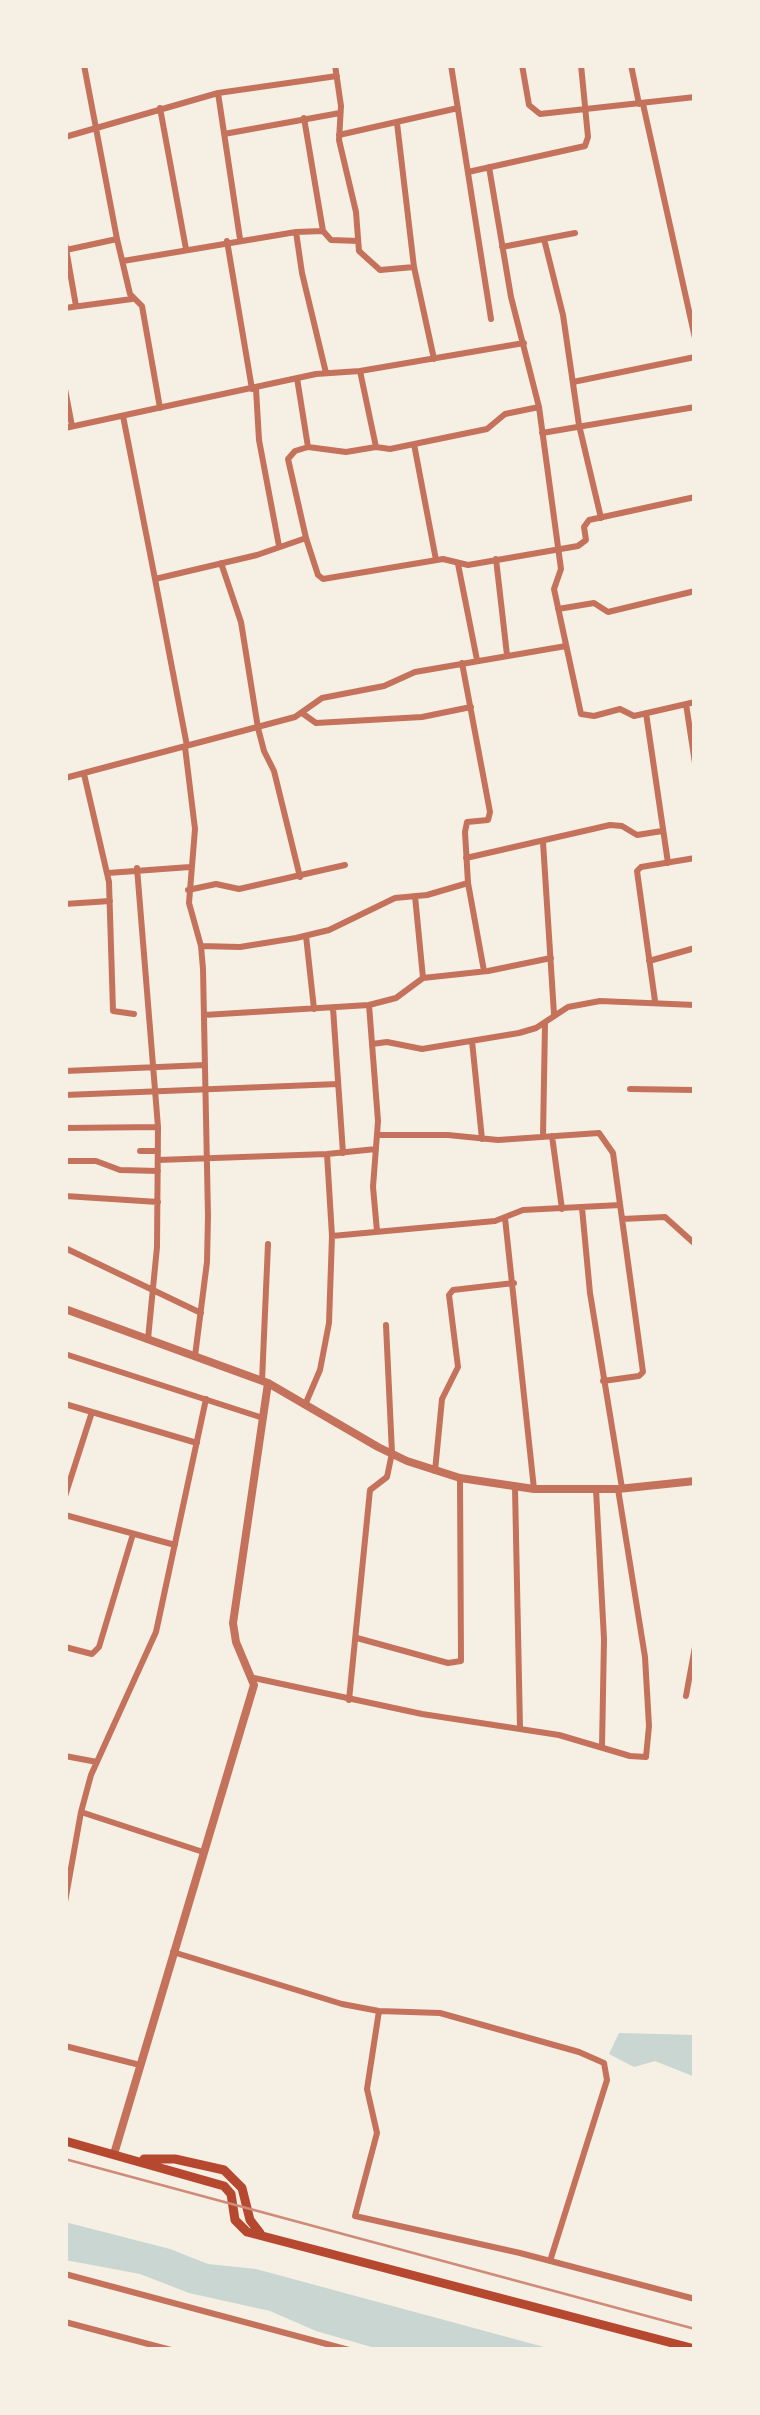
<!DOCTYPE html>
<style>
body{margin:0}
#map{position:relative;width:760px;height:2415px;overflow:hidden;background:#f6efe4;font-family:Roboto,sans-serif}
canvas{display:block}
.frame{position:absolute;inset:0;border:68px solid #f6efe4;pointer-events:none}
</style>
<div id="map">
<canvas width="760" height="2415"></canvas>
<div class="frame"></div>
</div>
<script>
const ctx = document.querySelector('canvas').getContext('2d');
ctx.lineJoin = 'round';
function paint(path, color) {
  ctx.fillStyle = color;
  ctx.fill(path, 'evenodd');
}
function shape(rows) {
  const path = new Path2D();
  for (const r of rows) {
    path.moveTo(r[0], r[1]);
    for (let i = 2; i < r.length; i += 2) path.lineTo(r[i], r[i + 1]);
  }
  return path;
}
function trace(path, color, width, dash) {
  ctx.strokeStyle = color;
  ctx.lineWidth = width;
  ctx.lineCap = dash ? 'butt' : 'round';
  ctx.setLineDash(dash || []);
  ctx.stroke(path);
}
paint(shape([
 [619,2033,695,2035,695,2077,655,2061,634,2067,609,2054],
 [65,2222,170,2249,208,2264,256,2269,555,2350,382,2350,316,2331,270,2311,189,2293,140,2274,65,2260]
]), '#c9d6d2');
trace(shape([
 [84,65,117,239,130,294,142,306,160,408],
 [335,65,341,106,339,140,356,212,359,251,380,270,414,267],
 [451,65,491,319],
 [522,65,529,105,540,114,695,97],
 [631,65,639,104],
 [218,93,240,239],
 [643,104,695,338],
 [160,108,186,249],
 [304,118,323,231],
 [397,123,414,267,434,359],
 [224,134,340,113],
 [339,135,458,108],
 [65,137,218,93,337,76],
 [489,167,511,297,539,407,561,569,554,589,581,714,594,716,620,709,634,716,695,702],
 [468,172,585,146,588,137,581,65],
 [544,239,563,315,579,425,601,518],
 [227,241,252,389],
 [65,243,76,306],
 [502,247,575,233],
 [66,250,117,239],
 [123,261,296,232],
 [65,308,132,299],
 [360,371,376,447],
 [326,373,302,273,296,232,323,231,331,240,358,241],
 [297,378,308,447,295,451,288,459,306,538],
 [573,382,695,357],
 [65,389,72,426],
 [256,389,259,440,279,546],
 [123,416,155,579],
 [65,428,316,374,360,371,524,343],
 [542,433,695,407],
 [414,444,436,560],
 [308,447,346,452,376,447,390,449,487,429,505,414,539,407],
 [496,559,507,655],
 [221,563,241,622,258,728,264,751,274,771,300,877],
 [458,564,477,660],
 [558,609,594,603,608,612,695,591],
 [462,663,490,812,488,820,467,822,465,832,468,883,484,971],
 [686,704,695,763],
 [302,713,316,723,422,717,471,707],
 [646,713,668,863],
 [187,746,155,579,257,555,306,538,318,575,323,579,443,559,468,565,578,546,586,540,584,527,589,520,695,497],
 [185,747,195,829,189,903,201,946,203,969,208,1216,207,1262,195,1356],
 [84,774,109,882,113,1011,134,1014],
 [65,778,295,717,322,698,384,686,415,672,566,646],
 [543,842,554,1014],
 [466,858,610,825,622,826,637,835,662,831],
 [137,868,158,1127,157,1247,148,1339],
 [108,873,190,867],
 [188,890,216,884,239,889,345,865],
 [415,896,423,978],
 [65,904,110,901],
 [306,936,314,1009],
 [201,946,240,947,296,938,329,930,395,898,427,895,468,883],
 [649,961,695,948],
 [655,1001,637,871,641,867,695,858],
 [369,1005,378,1121,373,1187,377,1231],
 [333,1008,343,1153],
 [204,1015,369,1005,396,998,423,978,488,971,551,958],
 [472,1041,482,1139],
 [372,1044,387,1042,422,1049,519,1033,536,1028,568,1007,600,1001,695,1005],
 [65,1071,205,1065],
 [630,1089,695,1090],
 [65,1095,338,1084],
 [65,1128,158,1127],
 [377,1135,448,1135,498,1140,599,1133,613,1153,643,1372,639,1376,603,1381],
 [543,1136,545,1024],
 [552,1136,562,1209],
 [140,1151,158,1151],
 [158,1160,327,1154,376,1149],
 [65,1161,96,1161,120,1170,158,1171],
 [65,1196,158,1202],
 [582,1208,590,1293,622,1488],
 [505,1218,534,1489],
 [622,1219,665,1217,695,1244],
 [332,1236,495,1221,523,1210,620,1205],
 [65,1248,201,1313],
 [65,1354,263,1418],
 [262,1381,268,1244],
 [65,1404,92,1412],
 [305,1405,320,1370,329,1323,332,1236,327,1154],
 [435,1471,442,1399,458,1367,449,1295,453,1290,514,1283],
 [515,1488,520,1728],
 [596,1489,604,1639,602,1747],
 [65,1496,92,1412,197,1443],
 [65,1515,175,1545],
 [357,1638,448,1663,461,1661,460,1478],
 [65,1647,92,1654,99,1647,133,1534],
 [254,1678,422,1714,559,1735,630,1756,646,1757,649,1726,645,1657,618,1489],
 [686,1696,695,1647],
 [349,1700,370,1490,387,1477,392,1453,386,1325],
 [65,1756,97,1762],
 [81,1812,203,1852],
 [65,1902,81,1812,91,1775,156,1632,206,1399],
 [173,1952,342,2004,379,2011,440,2013,579,2052,604,2063,607,2080,550,2261],
 [379,2011,367,2089,377,2133,355,2216,520,2253,695,2299],
 [65,2046,140,2065],
 [65,2274,349,2350],
 [65,2322,171,2350]
]), '#c5725c', 6);
trace(shape([
 [65,1309,268,1383,378,1447,407,1461,460,1478,534,1489,618,1489,695,1481],
 [114,2154,254,1685,236,1642,233,1623,268,1383]
]), '#c5725c', 8);
trace(shape([
 [65,2141,224,2186,231,2194,235,2220,247,2232,695,2349],
 [144,2159,175,2159,224,2170,242,2188,250,2220,260,2233]
]), '#b5482f', 9);
trace(shape([
 [65,2159,695,2329]
]), '#cf8b77', 2.5);
</script>
